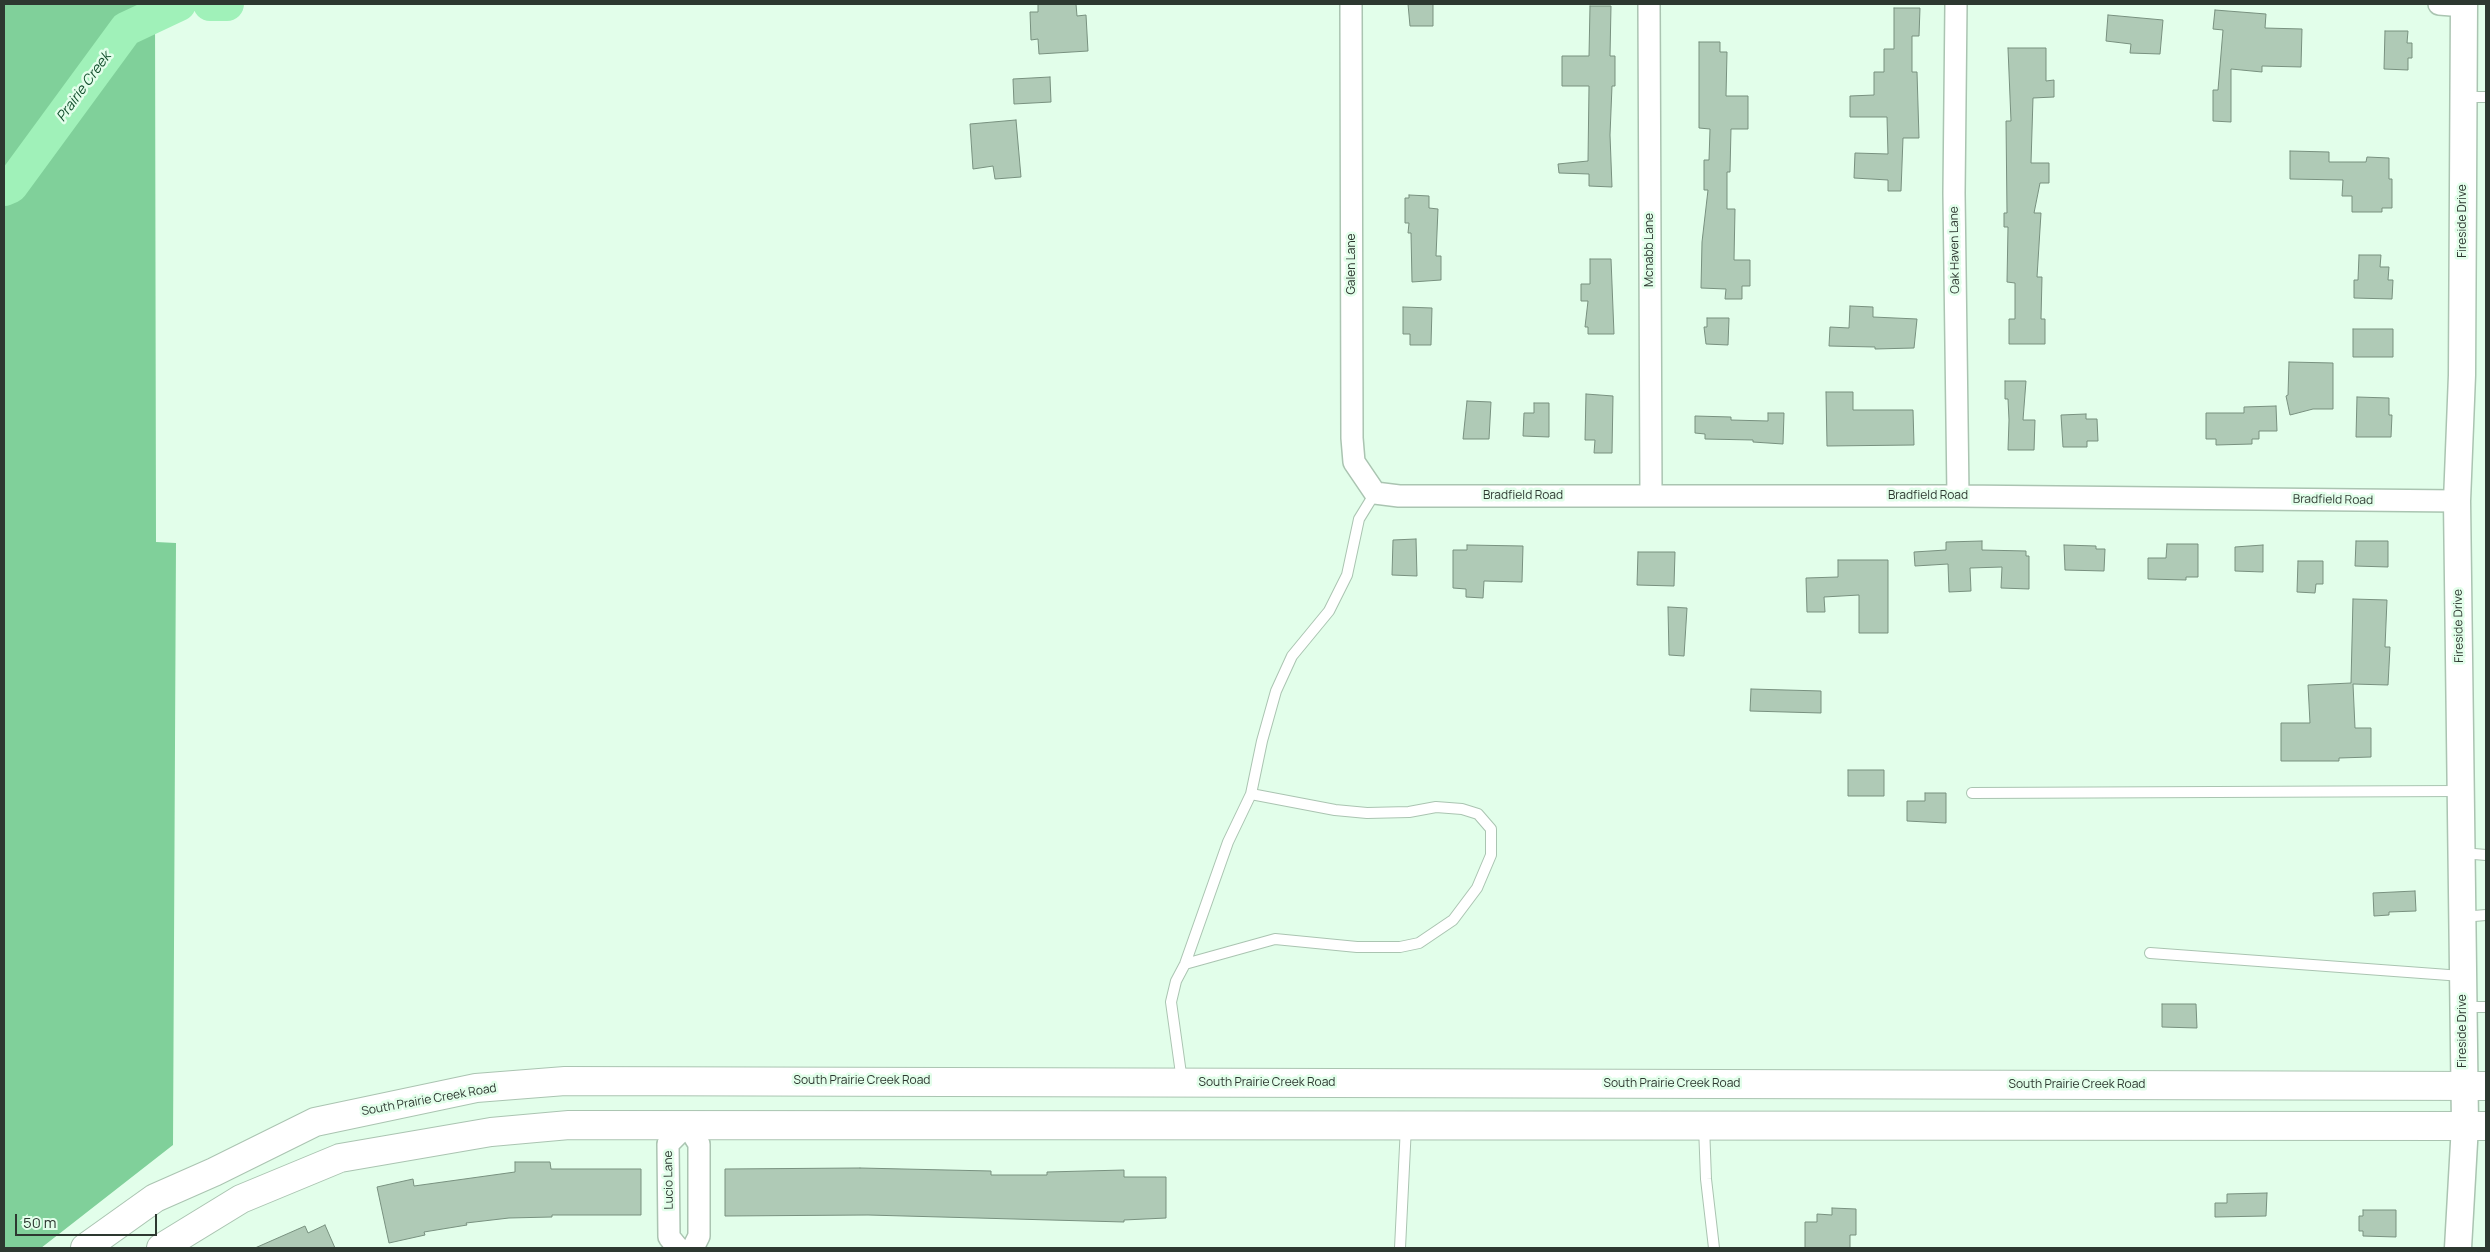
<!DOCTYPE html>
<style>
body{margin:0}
#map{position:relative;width:2490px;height:1252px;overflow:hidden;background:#e2feea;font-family:Manrope,sans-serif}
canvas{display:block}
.frame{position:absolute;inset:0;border:5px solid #2d3830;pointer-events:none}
.scale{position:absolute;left:15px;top:1214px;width:142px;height:22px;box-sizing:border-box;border:2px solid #2d3830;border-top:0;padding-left:6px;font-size:15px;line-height:18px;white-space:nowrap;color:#2d3830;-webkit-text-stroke:4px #e2feea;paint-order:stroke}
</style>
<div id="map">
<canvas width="2490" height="1252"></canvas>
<div class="frame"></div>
<div class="scale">50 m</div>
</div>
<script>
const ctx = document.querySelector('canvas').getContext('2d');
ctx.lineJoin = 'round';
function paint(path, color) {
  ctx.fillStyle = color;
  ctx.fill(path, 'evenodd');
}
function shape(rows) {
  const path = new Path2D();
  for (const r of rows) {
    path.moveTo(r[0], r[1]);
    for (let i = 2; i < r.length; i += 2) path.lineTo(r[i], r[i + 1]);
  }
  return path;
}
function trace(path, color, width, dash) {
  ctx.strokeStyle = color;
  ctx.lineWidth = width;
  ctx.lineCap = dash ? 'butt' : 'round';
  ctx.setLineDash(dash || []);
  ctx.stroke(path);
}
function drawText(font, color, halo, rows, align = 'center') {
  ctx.font = font + ' Manrope,sans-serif';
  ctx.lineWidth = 5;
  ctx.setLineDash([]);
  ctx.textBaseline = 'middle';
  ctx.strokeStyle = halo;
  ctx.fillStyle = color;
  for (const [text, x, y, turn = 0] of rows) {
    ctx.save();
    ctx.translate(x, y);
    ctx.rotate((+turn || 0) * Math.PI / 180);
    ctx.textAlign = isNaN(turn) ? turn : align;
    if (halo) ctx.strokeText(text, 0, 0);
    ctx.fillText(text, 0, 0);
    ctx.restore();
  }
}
paint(shape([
 [4,4,155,4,156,542,176,543,173,1145,41,1248,4,1248]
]), '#80d09a');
trace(shape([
 [210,4,227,4],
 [4,189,11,186,126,29,179,4]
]), '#a0f1b9', 34);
const building = shape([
 [1038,4,1076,4,1077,16,1086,15,1088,51,1039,54,1038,39,1031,40,1030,12,1038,12,1038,4],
 [1408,4,1433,4,1433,26,1410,26,1408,4],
 [1590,6,1611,6,1610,56,1615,56,1615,86,1612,86,1610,135,1612,187,1589,186,1589,174,1559,173,1558,164,1588,161,1589,86,1562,86,1562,56,1589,56,1590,6],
 [1894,8,1920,8,1919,36,1912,36,1912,72,1917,72,1919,138,1903,138,1901,191,1888,191,1888,180,1854,178,1855,153,1888,154,1887,117,1850,117,1850,96,1874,95,1874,72,1884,72,1884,49,1894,49,1894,8],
 [2215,10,2266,14,2265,28,2302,29,2301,67,2262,66,2262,72,2231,69,2231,122,2213,121,2213,90,2218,90,2223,30,2213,29,2215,10],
 [2108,15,2163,20,2160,54,2130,53,2131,44,2106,41,2108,15],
 [2385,31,2408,31,2407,43,2412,43,2412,58,2408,58,2408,70,2384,69,2385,31],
 [1699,42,1720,42,1720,52,1727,52,1726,96,1748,96,1748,129,1731,129,1730,172,1727,172,1727,209,1735,209,1734,260,1750,260,1750,286,1742,286,1742,299,1725,299,1726,289,1701,288,1702,242,1708,190,1704,190,1704,160,1709,160,1710,129,1699,128,1699,42],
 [2008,48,2046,48,2046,81,2054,80,2054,97,2033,98,2031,163,2049,163,2049,183,2040,183,2034,213,2041,213,2037,277,2042,277,2041,319,2045,319,2045,344,2009,344,2009,319,2015,319,2015,283,2007,282,2008,227,2004,227,2004,213,2007,213,2006,121,2011,121,2008,48],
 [1050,77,1051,102,1014,104,1013,79,1050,77],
 [1016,120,1021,177,995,179,993,166,973,169,970,124,1016,120],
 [2290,151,2329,152,2329,162,2366,162,2367,157,2389,158,2389,179,2392,179,2392,208,2382,208,2382,212,2352,212,2352,196,2342,196,2343,180,2290,179,2290,151],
 [1409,195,1429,196,1429,208,1438,209,1436,256,1441,256,1441,280,1412,282,1411,233,1408,233,1409,223,1405,223,1405,198,1409,198,1409,195],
 [2359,255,2381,255,2380,267,2389,267,2388,280,2393,280,2392,299,2354,298,2354,280,2358,280,2359,255],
 [1590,259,1611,259,1614,334,1588,334,1588,327,1585,327,1588,301,1581,301,1581,284,1590,284,1590,259],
 [1850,306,1873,307,1873,317,1917,319,1914,348,1875,349,1875,347,1829,346,1830,327,1849,328,1850,306],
 [1403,307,1432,308,1431,345,1410,345,1410,334,1403,334,1403,307],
 [1707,318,1729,318,1728,345,1706,344,1704,327,1707,327,1707,318],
 [2353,329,2393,329,2393,357,2353,357,2353,329],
 [2289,362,2333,363,2333,409,2313,409,2290,415,2286,396,2288,395,2289,362],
 [2005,381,2026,381,2023,420,2035,420,2034,450,2008,450,2009,420,2008,399,2005,399,2005,381],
 [1826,392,1853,392,1853,410,1913,410,1914,445,1827,446,1826,392],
 [1586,394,1613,396,1612,453,1594,453,1595,440,1585,440,1586,394],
 [2357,397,2389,398,2389,415,2392,415,2391,437,2356,437,2357,397],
 [1467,401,1491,402,1489,439,1463,439,1467,401],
 [1534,403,1549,403,1549,437,1523,436,1524,413,1534,413,1534,403],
 [2276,406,2277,431,2259,431,2259,439,2252,439,2252,444,2216,445,2216,439,2206,439,2206,413,2244,413,2244,407,2276,406],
 [1768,413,1784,413,1783,444,1753,442,1753,440,1705,439,1705,434,1695,433,1695,416,1731,417,1731,420,1768,421,1768,413],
 [2086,414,2086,419,2097,419,2098,441,2087,441,2087,447,2063,447,2061,415,2086,414],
 [1416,539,1417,576,1392,575,1393,540,1416,539],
 [1982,541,1982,550,2026,551,2026,556,2029,556,2029,589,2001,588,2002,567,1970,568,1971,591,1949,592,1948,564,1915,566,1914,552,1946,550,1946,542,1982,541],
 [2356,541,2388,541,2388,567,2355,566,2356,541],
 [2167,544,2198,544,2198,577,2186,577,2186,580,2148,579,2148,558,2166,558,2167,544],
 [1467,545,1523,546,1522,582,1484,581,1483,598,1466,597,1466,589,1453,588,1453,550,1467,550,1467,545],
 [2064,545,2096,546,2096,549,2105,549,2104,571,2065,570,2064,545],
 [2263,545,2263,572,2235,571,2235,547,2263,545],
 [1638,552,1675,552,1674,586,1637,585,1638,552],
 [1838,560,1888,560,1888,633,1859,633,1859,595,1824,597,1825,612,1807,612,1806,578,1838,577,1838,560],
 [2298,561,2323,561,2323,584,2316,584,2315,593,2297,592,2298,561],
 [2353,599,2387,600,2385,647,2390,647,2388,685,2353,684,2355,728,2371,728,2371,757,2339,758,2339,761,2281,761,2281,723,2310,723,2308,685,2351,683,2353,599],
 [1668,607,1687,608,1684,656,1669,655,1668,607],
 [1751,689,1821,691,1821,713,1750,711,1751,689],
 [1848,770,1884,770,1884,796,1848,796,1848,770],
 [1925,793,1946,793,1946,823,1907,821,1907,801,1925,801,1925,793],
 [2415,891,2416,911,2389,912,2389,915,2374,916,2373,893,2415,891],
 [2162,1004,2196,1004,2197,1028,2162,1027,2162,1004],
 [515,1162,550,1162,551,1169,641,1169,641,1215,552,1215,552,1217,509,1218,466,1223,467,1225,424,1232,425,1235,389,1243,377,1187,413,1179,414,1186,515,1172,515,1162],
 [860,1168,991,1171,991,1175,1047,1175,1047,1172,1124,1170,1124,1177,1166,1177,1166,1218,1124,1220,1124,1222,868,1215,725,1216,725,1169,860,1168],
 [2267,1193,2266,1216,2215,1217,2215,1203,2227,1203,2227,1194,2267,1193],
 [1832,1208,1856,1209,1856,1235,1850,1235,1850,1248,1805,1248,1805,1222,1817,1222,1817,1214,1832,1215,1832,1208],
 [2363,1210,2396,1210,2396,1237,2363,1236,2363,1231,2359,1231,2359,1216,2363,1216,2363,1210],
 [325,1225,335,1248,255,1248,305,1226,308,1233,325,1225]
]);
paint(building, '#afcab6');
trace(building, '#78917f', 1);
const service = shape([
 [2465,97,2486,97],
 [1972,793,2459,791],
 [2462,853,2486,855],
 [2462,917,2486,915],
 [2150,953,2462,976],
 [1185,964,1275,939,1357,947,1400,947,1419,943,1453,920,1477,888,1491,855,1491,829,1478,814,1462,809,1436,807,1409,812,1367,813,1335,810,1251,794],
 [2464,1007,2486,1007],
 [1182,1081,1171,1002,1176,981,1185,964,1228,842,1251,794,1262,741,1276,691,1292,656,1329,611,1347,575,1359,519,1375,493],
 [1704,1126,1706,1179,1714,1248],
 [1400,1248,1406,1126]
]);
const minor = shape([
 [1351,4,1352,438,1354,462,1375,493,1399,496,1958,496,2457,501],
 [1649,4,1651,496],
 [1956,4,1954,193,1958,496],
 [2439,4,2464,6],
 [678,1248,669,1237,668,1144,687,1125,699,1144,699,1236,693,1248]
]);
const tertiary = shape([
 [2458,1248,2465,1125,2457,501,2462,375,2464,4]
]);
const secondary = shape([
 [85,1248,155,1198,214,1172,315,1122,476,1088,565,1081,2486,1086],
 [161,1248,241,1199,340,1158,491,1132,569,1125,2486,1126]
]);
trace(service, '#aac4b1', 12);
trace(minor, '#aac4b1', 24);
trace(tertiary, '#aac4b1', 29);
trace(secondary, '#aac4b1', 30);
trace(service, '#fff', 10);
trace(minor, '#fff', 21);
trace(tertiary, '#fff', 26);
trace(secondary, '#fff', 28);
drawText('12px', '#2d3830', '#e2feea', [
 ["Fireside Drive",2463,221,-90],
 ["Mcnabb Lane",1650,250,-90],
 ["Oak Haven Lane",1955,250,-91],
 ["Galen Lane",1352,264,-90],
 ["Bradfield Road",1523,496],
 ["Bradfield Road",1928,496],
 ["Bradfield Road",2333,500,1],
 ["Fireside Drive",2459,626,-91],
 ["Fireside Drive",2463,1031,-90],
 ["South Prairie Creek Road",862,1081],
 ["South Prairie Creek Road",1267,1083],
 ["South Prairie Creek Road",1672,1084],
 ["South Prairie Creek Road",2077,1085],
 ["South Prairie Creek Road",429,1100,-10],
 ["Lucio Lane",669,1180,-91]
]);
drawText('italic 14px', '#124e2c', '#e2feea', [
 ["Prairie Creek",84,87,-54]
]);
</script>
